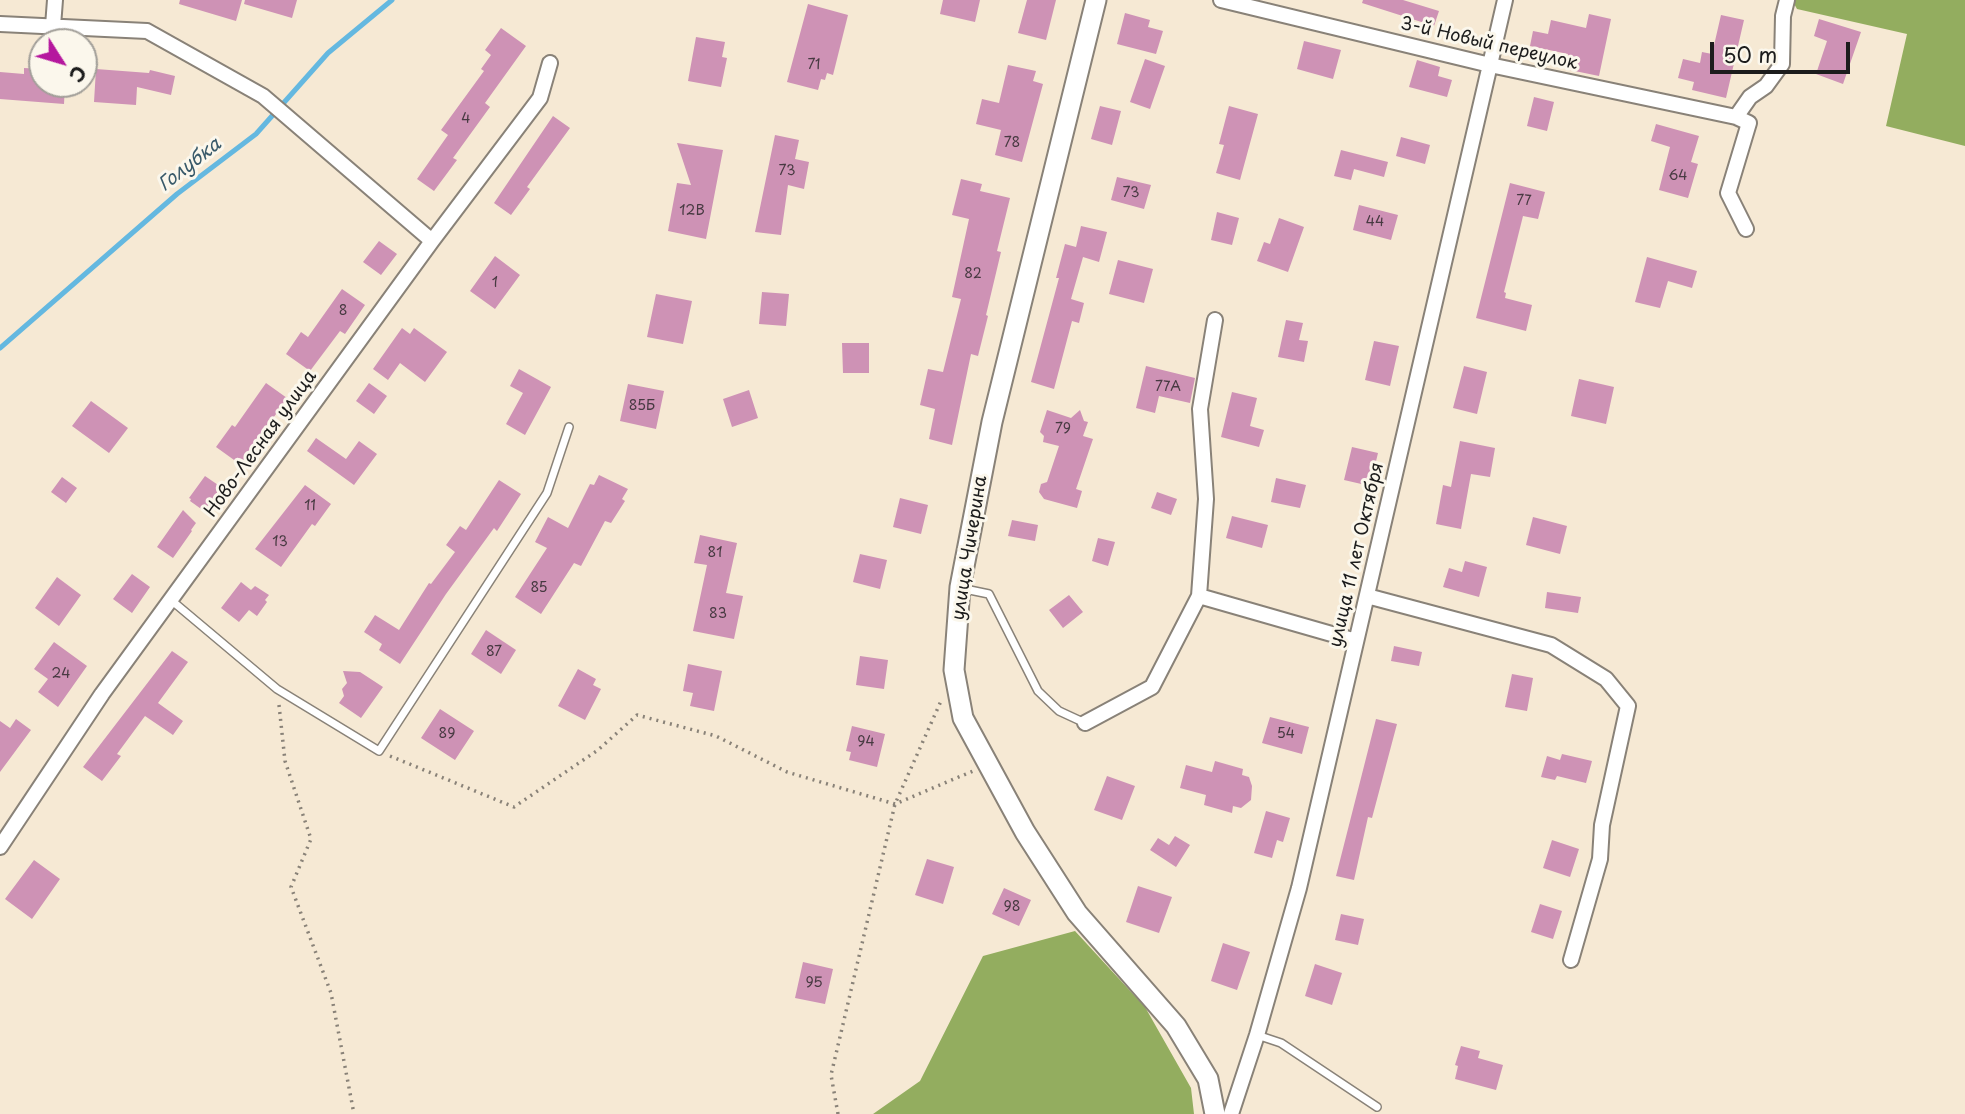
<!DOCTYPE html>
<meta charset="utf-8">
<style>
body{margin:0}
#map{position:relative;width:1965px;height:1114px;overflow:hidden;background:#f6e9d4;font-family:"Playpen Sans",sans-serif}
canvas{display:block}
.north{position:absolute;left:28px;top:28px;width:70px;height:70px;box-sizing:border-box;background:#fbf7ec;border:2px solid #a29f99;border-radius:50%;rotate:127deg;font-size:19px;font-weight:700;line-height:28px;text-align:center;color:#1c1c1c}
.north::after{content:'';display:block;margin:auto;width:24px;height:32px;background:#b5179e;clip-path:polygon(50% 0,100% 100%,50% 72%,0 100%)}
.scale{position:absolute;left:1710px;top:42px;width:140px;height:32px;box-sizing:border-box;border:4px solid #1c1c1c;border-top:0;padding-left:9px;font-size:21px;line-height:24px;white-space:nowrap;color:#1c1c1c;-webkit-text-stroke:5px #fbf7ec;paint-order:stroke}
</style>
<div id="map">
<canvas width="1965" height="1114"></canvas>
<div class="north">С</div>
<div class="scale">50 m</div>
</div>
<script>
const ctx = document.querySelector('canvas').getContext('2d');
ctx.lineJoin = 'round';
function paint(path, color) {
  ctx.fillStyle = color;
  ctx.fill(path, 'evenodd');
}
function shape(rows) {
  const path = new Path2D();
  for (const r of rows) {
    path.moveTo(r[0], r[1]);
    for (let i = 2; i < r.length; i += 2) path.lineTo(r[i], r[i + 1]);
  }
  return path;
}
function trace(path, color, width, dash) {
  ctx.strokeStyle = color;
  ctx.lineWidth = width;
  ctx.lineCap = dash ? 'butt' : 'round';
  ctx.setLineDash(dash || []);
  ctx.stroke(path);
}
function drawText(font, color, halo, rows, align = 'center') {
  ctx.font = font + ' "Playpen Sans",sans-serif';
  ctx.lineWidth = 6;
  ctx.setLineDash([]);
  ctx.textBaseline = 'middle';
  ctx.strokeStyle = halo;
  ctx.fillStyle = color;
  for (const [text, x, y, turn = 0] of rows) {
    ctx.save();
    ctx.translate(x, y);
    ctx.rotate((+turn || 0) * Math.PI / 180);
    ctx.textAlign = isNaN(turn) ? turn : align;
    if (halo) ctx.strokeText(text, 0, 0);
    ctx.fillText(text, 0, 0);
    ctx.restore();
  }
}
paint(shape([
 [1792,0,1965,0,1965,146,1886,126,1907,34,1797,9],
 [1075,931,1145,1007,1191,1088,1194,1114,873,1114,920,1081,983,956]
]), '#93ad5f');
trace(shape([
 [0,348,177,194,256,134,328,53,392,0]
]), '#64b8e0', 5);
paint(shape([
 [180,0,242,0,236,21,179,4],
 [245,0,297,0,292,18,244,4],
 [943,0,980,0,975,22,940,14],
 [1027,0,1056,0,1046,40,1018,33],
 [1363,0,1403,0,1439,11,1434,26,1362,3],
 [808,4,848,15,833,75,827,73,825,80,821,79,818,90,787,82],
 [1125,13,1150,20,1148,27,1163,31,1156,54,1117,44],
 [1589,14,1611,19,1599,76,1565,69,1568,54,1530,46,1533,31,1548,34,1551,20,1586,28],
 [1721,15,1744,20,1726,98,1692,90,1694,82,1678,78,1683,59,1700,63,1702,52,1712,54],
 [1819,19,1861,32,1843,84,1816,74,1827,41,1814,36],
 [501,28,526,46,485,103,490,107,453,158,457,160,434,191,417,179,448,135,441,130,484,71,481,69,491,55,485,50],
 [696,37,725,42,722,57,727,58,721,87,688,81],
 [1304,41,1341,50,1333,79,1297,69],
 [1145,59,1165,66,1150,109,1130,102],
 [1417,60,1440,67,1438,76,1452,80,1447,97,1409,87],
 [1008,65,1036,71,1033,81,1043,84,1022,162,995,155,1001,130,976,124,982,99,999,103],
 [24,68,42,69,42,84,65,84,64,104,0,99,0,72,24,74],
 [96,69,149,73,150,70,175,76,171,95,137,87,136,105,94,102],
 [1534,97,1554,102,1547,131,1527,126],
 [1100,106,1121,111,1112,145,1091,139],
 [1229,106,1258,114,1240,180,1216,173,1224,145,1219,144],
 [553,116,570,128,527,187,530,189,511,215,494,203],
 [1656,124,1699,136,1691,162,1698,164,1688,198,1659,190,1670,147,1651,141],
 [775,135,799,140,795,159,809,162,804,189,788,185,781,235,755,232],
 [1401,137,1430,145,1425,164,1396,156],
 [677,143,723,150,706,239,668,231,677,183,691,185],
 [1341,150,1388,162,1384,177,1354,169,1351,180,1334,176],
 [1117,177,1151,185,1144,209,1111,200],
 [961,179,982,184,980,191,1010,198,997,251,1001,252,986,315,988,316,978,356,971,354,952,445,929,439,935,409,920,405,928,369,943,372,961,299,952,297,969,219,952,215],
 [1510,183,1545,192,1538,219,1523,216,1504,292,1506,293,1505,298,1532,305,1526,331,1476,318],
 [1359,205,1398,215,1391,240,1353,230],
 [1217,212,1239,218,1232,245,1211,240],
 [1279,218,1304,227,1288,272,1257,261,1264,242,1270,244],
 [1081,226,1107,232,1099,262,1083,257,1071,299,1084,303,1079,323,1072,321,1054,389,1031,382,1059,278,1056,278,1065,244,1076,247],
 [379,241,397,254,381,275,363,262],
 [495,256,520,275,495,309,470,291],
 [1647,257,1697,271,1692,288,1668,281,1660,308,1635,302],
 [1118,260,1153,269,1144,303,1109,294],
 [342,289,365,305,345,334,340,331,310,371,286,354,301,332,308,337],
 [762,292,789,294,786,326,759,324],
 [656,294,692,301,683,344,647,337],
 [1286,320,1303,323,1299,340,1308,341,1304,362,1278,357],
 [402,328,410,334,414,328,447,352,425,382,400,363,388,380,373,369],
 [1374,341,1399,346,1390,386,1365,380],
 [842,343,869,343,869,373,843,373],
 [1146,366,1195,378,1190,403,1159,396,1155,413,1136,408],
 [1464,366,1487,372,1477,414,1453,408],
 [519,369,551,387,525,435,506,424,523,393,510,386],
 [1579,379,1614,387,1606,424,1571,416],
 [266,383,287,398,241,465,216,447,232,425,235,427],
 [369,383,387,396,374,414,356,401],
 [628,384,664,391,656,429,620,421],
 [749,390,758,418,732,427,723,399],
 [1232,392,1257,398,1250,426,1264,430,1259,447,1221,437],
 [91,401,128,428,109,453,72,426],
 [1047,410,1071,418,1080,410,1084,421,1088,422,1083,436,1093,439,1076,489,1082,491,1077,508,1044,499,1039,492,1041,484,1047,482,1059,446,1043,442,1044,436,1040,432],
 [316,438,346,459,359,441,377,454,354,485,307,451],
 [1460,441,1495,448,1490,477,1471,474,1461,529,1436,524,1443,485,1451,487],
 [1352,447,1378,453,1370,486,1344,480],
 [599,475,628,489,622,499,625,501,611,523,605,521,581,566,574,563,541,614,515,597,547,548,535,542,548,517,568,528,590,484,594,485],
 [205,476,221,487,204,511,190,501,191,499,189,498],
 [62,477,77,488,66,503,51,492],
 [1276,478,1306,485,1300,508,1271,502],
 [499,480,521,494,497,531,494,528,446,594,400,664,379,650,382,644,364,632,375,615,399,630,429,583,431,584,455,552,446,545,460,526,466,530],
 [305,485,331,504,315,526,312,524,281,567,255,549],
 [1157,492,1177,499,1171,515,1151,508],
 [900,498,928,505,921,534,893,527],
 [183,510,196,523,191,530,192,531,173,558,157,547],
 [1232,516,1268,525,1262,548,1226,538],
 [1533,517,1567,526,1560,554,1526,545],
 [1012,520,1038,525,1035,541,1008,536],
 [700,535,737,543,726,593,743,596,734,639,693,631,707,565,694,563],
 [1098,538,1115,542,1108,566,1092,561],
 [860,554,887,560,880,589,853,582],
 [1465,561,1487,567,1479,597,1443,587,1449,568,1462,572],
 [132,574,150,587,132,613,113,599],
 [57,577,81,595,59,626,35,608],
 [241,582,251,590,255,586,269,595,265,600,267,602,257,616,249,610,239,622,221,608],
 [1547,592,1581,597,1578,613,1545,608],
 [1069,595,1083,612,1063,628,1049,610],
 [486,630,516,650,501,674,471,654],
 [54,642,87,666,58,707,38,692,48,679,34,669],
 [1394,646,1422,652,1419,666,1391,661],
 [172,651,188,662,158,703,183,721,173,735,145,716,117,754,121,756,102,781,83,767],
 [860,656,888,660,884,689,856,685],
 [688,664,722,671,714,711,690,706,693,693,683,691],
 [578,669,596,679,593,685,601,689,585,720,558,706],
 [343,671,360,672,383,687,361,718,339,703,344,696,342,689,347,683],
 [1512,674,1533,678,1527,711,1505,707],
 [440,709,474,731,455,760,421,738],
 [1270,717,1309,727,1302,754,1262,743],
 [16,719,31,730,0,772,0,721,10,728],
 [1376,719,1397,724,1372,818,1368,817,1354,880,1336,876],
 [852,726,885,734,877,767,849,760,851,752,846,751],
 [1562,754,1592,761,1586,783,1557,776,1555,780,1541,777,1547,756,1560,760],
 [1215,761,1243,769,1242,775,1249,777,1252,786,1251,800,1241,808,1233,806,1232,813,1204,805,1206,795,1180,788,1186,765,1212,772],
 [1107,776,1135,786,1122,820,1094,810],
 [1266,811,1290,818,1283,842,1277,840,1272,858,1254,853],
 [1175,836,1190,845,1176,867,1150,850,1158,838,1169,845],
 [1552,840,1579,849,1570,877,1543,868],
 [927,859,954,867,943,904,915,895],
 [34,860,60,879,32,919,5,899],
 [1138,886,1172,897,1159,933,1126,922],
 [1004,888,1031,900,1019,926,992,914],
 [1540,904,1562,911,1553,939,1531,932],
 [1341,914,1364,919,1358,945,1335,940],
 [1223,943,1250,952,1237,990,1211,981],
 [803,962,833,969,825,1004,795,998],
 [1315,964,1342,973,1332,1005,1305,996],
 [1461,1046,1480,1051,1478,1058,1503,1065,1496,1090,1455,1079,1458,1066,1455,1065]
]), '#ce92b5');
const service = shape([
 [960,588,989,594,1038,691,1059,711,1085,723],
 [171,600,277,689,379,751,547,493,569,427],
 [1257,1035,1281,1043,1377,1107]
]);
const minor = shape([
 [1221,0,1490,65,1736,117,1749,123,1728,193,1746,229],
 [0,24,147,31,263,96,432,241],
 [53,26,55,0],
 [1736,117,1750,97,1766,86,1782,64,1783,16,1787,0],
 [1215,320,1200,409,1206,499,1199,596,1356,641],
 [1367,596,1551,645,1606,679,1628,706,1602,825,1600,859,1571,960],
 [1085,723,1152,687,1199,596],
 [0,847,102,694,432,241,540,98,550,63],
 [1231,1114,1257,1035,1299,888,1505,0]
]);
const tertiary = shape([
 [1096,0,992,422,960,587,954,670,963,718,1025,832,1077,913,1176,1026,1208,1079,1215,1114]
]);
trace(service, '#898278', 10);
trace(minor, '#898278', 18);
trace(tertiary, '#898278', 23);
trace(shape([
 [279,705,285,761,311,839,291,887,331,993,354,1114],
 [390,756,514,807,598,750,637,715,716,736,787,772,895,804,973,771],
 [838,1114,831,1075,895,804,941,701]
]), '#898278', 3.5, [2, 5]);
trace(service, '#fff', 7);
trace(minor, '#fff', 14);
trace(tertiary, '#fff', 19);
drawText('14px', '#483a42', null, [
 ["71",814,65],
 ["4",466,119],
 ["78",1012,143],
 ["73",787,171],
 ["64",1678,176],
 ["73",1131,193],
 ["77",1524,201],
 ["12В",692,211],
 ["44",1375,222],
 ["82",973,274],
 ["1",495,283],
 ["8",343,311],
 ["77А",1168,387],
 ["85Б",642,406],
 ["79",1063,429],
 ["11",310,506],
 ["13",280,542],
 ["81",715,553],
 ["85",539,588],
 ["83",718,614],
 ["87",494,652],
 ["24",61,674],
 ["89",447,734],
 ["54",1286,734],
 ["94",866,742],
 ["98",1012,907],
 ["95",814,983]
]);
drawText('18px', '#1c1c1c', '#fbf7ec', [
 ["3-й Новый переулок",1489,44,13],
 ["Ново-Лесная улица",261,444,-54],
 ["улица Чичерина",970,548,-81],
 ["улица 11 лет Октября",1357,555,-77]
]);
drawText('italic 19px', '#395a6a', '#fbf7ec', [
 ["Голубка",190,165,-38]
]);
</script>
